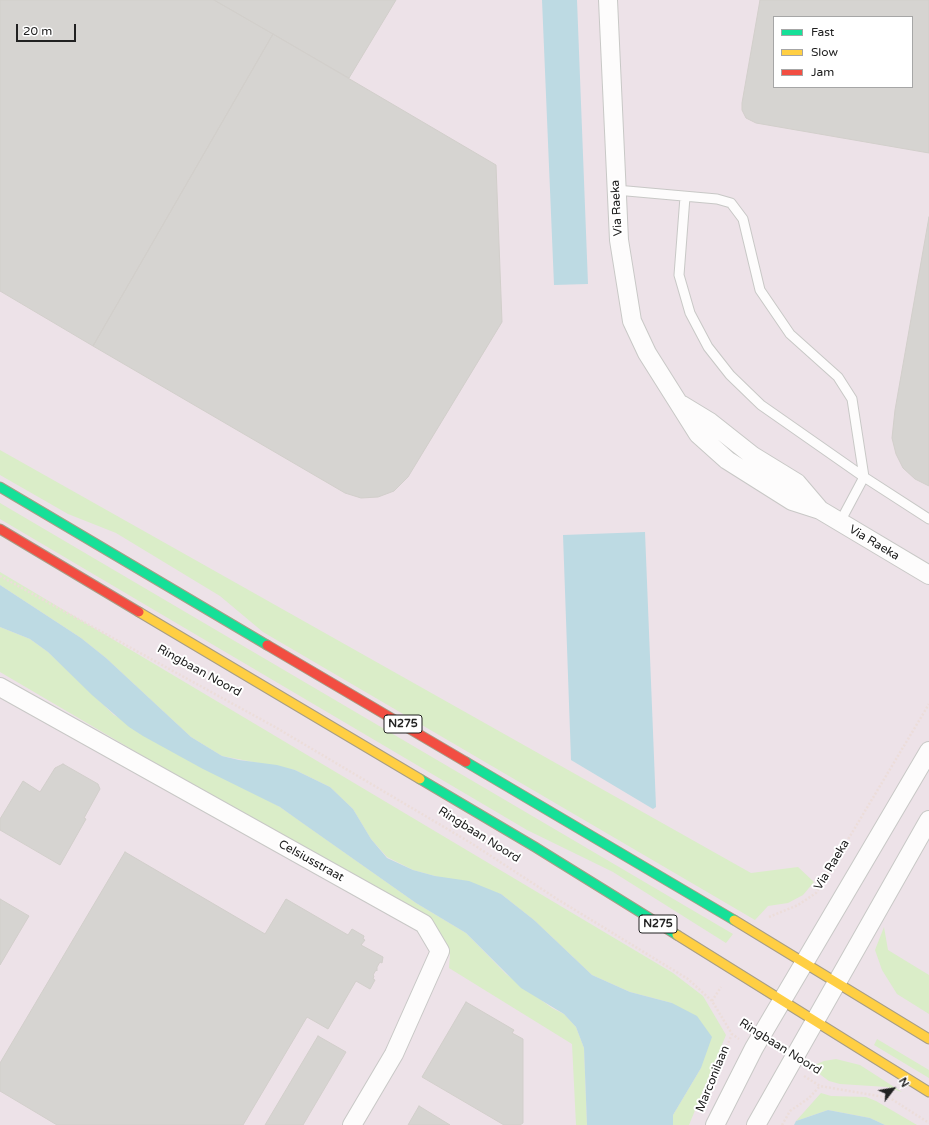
<!DOCTYPE html>
<style>
body{margin:0}
#map{position:relative;width:929px;height:1125px;overflow:hidden;background:#efeeea;font-family:"Varela Round",sans-serif}
canvas{display:block}
.legend{position:absolute;left:773px;top:16px;width:140px;height:72px;box-sizing:border-box;background:#fff;border:1px solid #a6a6a6;margin:0;padding:5px 7px;list-style:none;font-size:12px;color:#212121}
.legend li{display:flex;align-items:center;gap:8px;height:20px}
.legend b{width:20px;border:1px solid #a6a6a6}
.north{position:absolute;left:873px;top:1069px;width:40px;height:40px;-webkit-text-stroke:3px #fff;paint-order:stroke;rotate:59deg;font-size:11px;font-weight:700;line-height:16px;text-align:center;color:#212121}
.north::after{content:'';display:block;margin:auto;width:14px;height:18px;background:#212121;clip-path:polygon(50% 0,100% 100%,50% 72%,0 100%)}
.scale{position:absolute;left:16px;top:24px;width:60px;height:18px;box-sizing:border-box;border:2px solid #212121;border-top:0;padding-left:5px;font-size:12px;line-height:14px;white-space:nowrap;color:#212121;-webkit-text-stroke:3px #fff;paint-order:stroke}
</style>
<div id="map">
<canvas width="929" height="1125"></canvas>
<ul class="legend">
<li><b style="height:5px;background:#16e098"></b>Fast</li>
<li><b style="height:5px;background:#ffcf43"></b>Slow</li>
<li><b style="height:5px;background:#f24e42"></b>Jam</li>
</ul>
<div class="north">N</div>
<div class="scale">20 m</div>
</div>
<script>
const ctx = document.querySelector('canvas').getContext('2d');
ctx.lineJoin = 'round';
function paint(path, color) {
  ctx.fillStyle = color;
  ctx.fill(path, 'evenodd');
}
function shape(rows) {
  const path = new Path2D();
  for (const r of rows) {
    path.moveTo(r[0], r[1]);
    for (let i = 2; i < r.length; i += 2) path.lineTo(r[i], r[i + 1]);
  }
  return path;
}
function trace(path, color, width, dash) {
  ctx.strokeStyle = color;
  ctx.lineWidth = width;
  ctx.lineCap = dash ? 'butt' : 'round';
  ctx.setLineDash(dash || []);
  ctx.stroke(path);
}
function drawText(font, color, halo, rows, align = 'center') {
  ctx.font = font + ' "Varela Round",sans-serif';
  ctx.lineWidth = 4;
  ctx.setLineDash([]);
  ctx.textBaseline = 'middle';
  ctx.strokeStyle = halo;
  ctx.fillStyle = color;
  for (const [text, x, y, turn = 0] of rows) {
    ctx.save();
    ctx.translate(x, y);
    ctx.rotate((+turn || 0) * Math.PI / 180);
    ctx.textAlign = isNaN(turn) ? turn : align;
    if (halo) ctx.strokeText(text, 0, 0);
    ctx.fillText(text, 0, 0);
    ctx.restore();
  }
}
paint(shape([
 [0,0,929,0,929,1125,0,1125],
 [774,17,912,17,912,87,774,87]
]), '#ede2e8');
paint(shape([
 [0,450,751,873,798,867,814,882,803,895,788,903,768,906,755,920,263,632,220,596,116,533,68,514,0,475],
 [0,503,733,934,726,943,613,872,527,830,0,519],
 [0,572,673,973,703,996,726,1035,689,1125,673,1125,673,1115,701,1068,672,1003,630,992,592,975,534,920,501,894,413,870,387,857,371,839,353,809,330,787,295,770,222,756,191,737,106,658,81,638,0,585],
 [0,627,30,639,48,652,114,715,280,807,416,903,466,933,506,974,552,1008,564,1014,576,1027,584,1048,587,1125,576,1125,572,1044,449,968,450,955,438,932,426,922,0,672],
 [884,927,888,950,929,975,929,1014,897,994,882,970,875,950],
 [877,1039,929,1070,929,1078,874,1045],
 [836,1059,860,1065,902,1092,887,1087,840,1084,829,1081,810,1067,824,1061],
 [821,1093,831,1096,866,1097,876,1101,917,1125,885,1125,870,1118,828,1110,796,1121]
]), '#daedc8');
paint(shape([
 [542,0,577,0,588,284,554,285],
 [645,532,656,807,653,809,571,760,563,535],
 [0,585,81,638,106,658,191,737,222,756,239,760,277,765,295,770,330,787,353,809,371,839,387,858,413,870,435,876,469,881,501,894,534,920,592,975,630,992,672,1003,697,1016,712,1037,701,1068,673,1115,673,1125,587,1125,584,1048,576,1027,564,1014,521,988,466,933,416,903,301,822,280,807,203,769,143,736,129,727,92,695,48,652,30,639,0,627],
 [828,1110,870,1118,885,1125,794,1125,796,1121]
]), '#bddae3');
const building = shape([
 [0,0,214,0,273,34,93,346,0,291,0,0],
 [214,0,396,0,349,78,214,0],
 [760,0,929,0,929,153,756,123,746,118,742,110,742,103,760,0],
 [774,17,912,17,912,87,774,87,774,17],
 [273,34,496,165,502,322,408,477,394,491,378,497,361,498,345,493,93,346,273,34],
 [929,217,929,486,915,479,903,468,896,454,892,438,895,410,929,217],
 [63,764,98,784,100,789,84,818,86,819,60,865,0,830,0,819,23,781,40,792,55,768,63,764],
 [125,852,265,934,286,899,348,935,352,929,364,936,363,939,365,940,361,945,383,957,382,963,380,962,377,967,377,971,376,970,373,975,374,976,373,979,375,980,370,989,356,981,328,1029,307,1017,243,1125,57,1125,0,1091,0,1063,125,852],
 [0,899,29,916,0,965,0,899],
 [466,1002,514,1030,512,1033,523,1039,523,1123,520,1125,504,1125,422,1077,466,1002],
 [318,1036,346,1052,303,1125,265,1125,318,1036],
 [419,1106,450,1125,408,1125,419,1106]
]);
paint(building, '#d6d4d1');
trace(building, '#d2cfcb', 1);
const lane = shape([
 [616,190,717,199,731,203,743,219,760,290,790,334,838,377,852,399,864,477,840,522],
 [685,197,679,275,690,313,708,347,730,375,761,405,864,477,929,519]
]);
const street = shape([
 [608,0,619,240,632,321,647,353,698,434,727,460,792,501,820,510,929,575],
 [682,405,710,422,753,456,797,483,820,510],
 [0,687,424,924,440,951,394,1054,352,1125],
 [715,1125,754,1048,929,751],
 [756,1125,929,820]
]);
const fast = shape([
 [0,487,267,645],
 [466,762,734,920],
 [420,779,535,847,677,935]
]);
const slow = shape([
 [139,612,420,779],
 [734,920,929,1039],
 [677,935,929,1092]
]);
const jam = shape([
 [0,529,139,612],
 [267,645,466,762]
]);
trace(lane, '#c8c8c6', 11);
trace(street, '#c8c8c6', 20);
trace(fast, '#a69d85', 11);
trace(slow, '#a69d85', 11);
trace(jam, '#a69d85', 11);
trace(shape([
 [0,576,275,727,471,843,557,899,688,979,712,1001,732,1034,739,1039],
 [769,917,798,905,816,893,929,704],
 [712,1001,721,987],
 [804,1076,820,1086,890,1098,929,1123],
 [705,1098,732,1034],
 [782,1125,790,1111,809,1098,820,1086]
]), '#ecddda', 2.5, [2, 2]);
trace(lane, '#fdfcfc', 9);
trace(street, '#fdfcfc', 18);
trace(fast, '#16e098', 9);
trace(slow, '#ffcf43', 9);
trace(jam, '#f24e42', 9);
for (const [x, y, w] of [
 [403,724,38],
 [658,924,38]
]) {
  const box = new Path2D();
  box.roundRect(x - w / 2, y - 9, w, 18, 3);
  ctx.fillStyle = '#fff';
  ctx.fill(box);
  trace(box, '#212121', 1);
}
drawText('bold 11px', '#212121', null, [
 ["N275",403,724],
 ["N275",658,924]
]);
drawText('12px', '#212121', '#fff', [
 ["Via Raeka",617,208,-93],
 ["Via Raeka",874,543,31],
 ["Ringbaan Noord",199,671,29],
 ["Ringbaan Noord",479,835,32],
 ["Celsiusstraat",311,861,29],
 ["Via Raeka",832,865,-59],
 ["Ringbaan Noord",780,1047,32],
 ["Marconilaan",713,1079,-68]
]);
</script>
